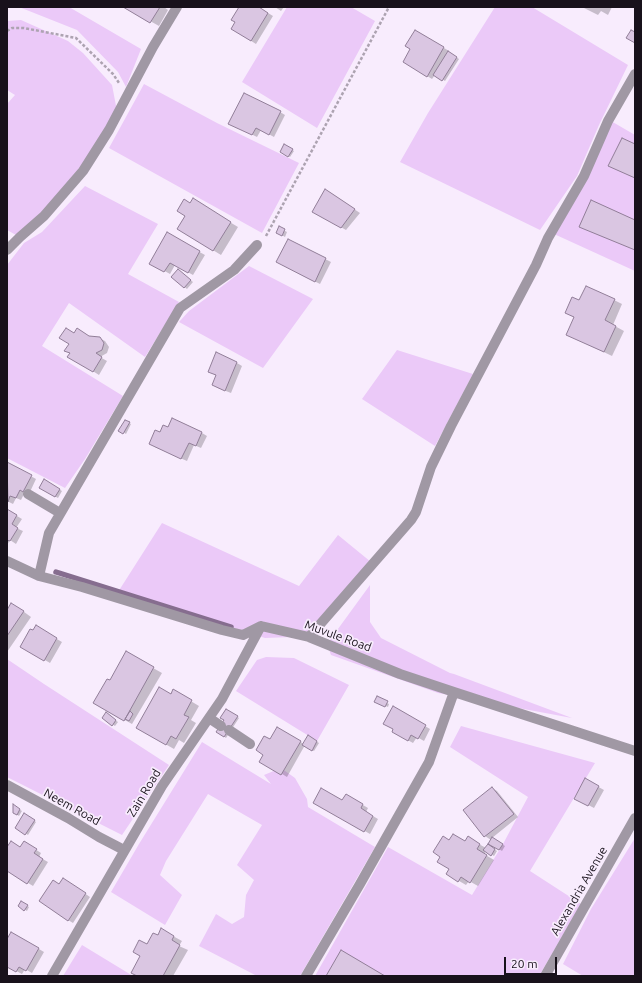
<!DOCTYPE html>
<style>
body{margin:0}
#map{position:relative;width:642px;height:983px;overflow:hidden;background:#f8ecfd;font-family:Ubuntu,sans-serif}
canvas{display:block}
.frame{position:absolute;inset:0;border:8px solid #18111b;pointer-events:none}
.scale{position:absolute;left:504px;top:957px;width:53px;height:18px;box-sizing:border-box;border:2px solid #18111b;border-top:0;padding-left:5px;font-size:12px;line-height:14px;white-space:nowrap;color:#18111b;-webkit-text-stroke:3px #f8ecfd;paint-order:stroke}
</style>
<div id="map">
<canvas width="642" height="983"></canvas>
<div class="frame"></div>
<div class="scale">20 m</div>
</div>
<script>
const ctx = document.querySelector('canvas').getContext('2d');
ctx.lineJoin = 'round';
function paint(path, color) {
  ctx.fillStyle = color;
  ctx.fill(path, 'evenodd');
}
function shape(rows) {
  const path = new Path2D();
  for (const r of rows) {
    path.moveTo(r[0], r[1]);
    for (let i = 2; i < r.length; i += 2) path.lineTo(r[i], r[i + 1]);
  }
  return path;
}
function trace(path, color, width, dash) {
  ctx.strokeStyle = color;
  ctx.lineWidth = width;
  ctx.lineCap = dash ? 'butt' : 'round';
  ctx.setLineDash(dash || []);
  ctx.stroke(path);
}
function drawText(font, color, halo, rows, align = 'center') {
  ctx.font = font + ' Ubuntu,sans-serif';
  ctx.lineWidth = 3.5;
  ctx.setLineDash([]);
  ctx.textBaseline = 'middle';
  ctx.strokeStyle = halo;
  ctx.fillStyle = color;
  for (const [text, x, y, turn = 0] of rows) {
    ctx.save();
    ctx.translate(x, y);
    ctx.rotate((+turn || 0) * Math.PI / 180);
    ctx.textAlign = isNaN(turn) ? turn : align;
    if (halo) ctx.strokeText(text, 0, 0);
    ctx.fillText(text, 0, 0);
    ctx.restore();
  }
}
paint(shape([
 [19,7,69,7,141,49,126,87,118,72,77,30],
 [287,7,351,7,375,21,317,128,242,82],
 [495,7,532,7,628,65,599,125,577,176,540,230,400,162,428,113],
 [21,20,68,41,83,53,112,85,117,111,77,175,43,213,16,235,7,230,7,104,15,95,7,90,7,21],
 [144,84,217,123,299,163,262,233,109,148],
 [611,121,635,135,635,271,554,234],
 [85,186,158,224,128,274,179,302,145,357,69,303,42,346,123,396,85,459,65,488,7,458,7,265,24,243,42,232],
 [249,266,313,299,263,368,179,322,189,311],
 [397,350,473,374,435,446,362,399],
 [162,523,299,586,338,535,371,562,323,628,292,637,265,638,118,592],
 [370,585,370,622,381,638,450,673,454,674,572,718,438,693,331,655,327,644],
 [266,657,294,658,349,685,317,741,236,691,257,660],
 [7,659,44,684,169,765,122,835,7,777],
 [461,726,595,763,530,871,581,904,539,976,315,976,388,847,472,895,503,844,528,797,450,747],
 [202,742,271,784,264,775,281,768,295,778,307,799,308,807,375,847,300,976,257,976,199,946,216,914,232,924,244,917,246,895,254,880,237,865,262,825,208,794,166,861,160,875,182,895,165,925,111,892,139,844],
 [635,838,635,976,583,976,563,964,591,909],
 [82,945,133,976,63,976]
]), '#ebc9f8');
paint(shape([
 [125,7,164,7,168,10,159,26],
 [240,7,258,7,273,16,256,44,232,29,236,22],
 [275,7,284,7,281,11],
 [582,7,612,7,608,15,601,11,598,15],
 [416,31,449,51,448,52,459,59,445,81,435,75,432,79,404,62,411,49],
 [280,112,285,115,274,137,261,130,257,137,235,126],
 [285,145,294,151,290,157,281,151],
 [330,193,360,213,346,230,314,212],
 [193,200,238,227,221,255,178,229],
 [279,228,287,232,285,237,277,232],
 [167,234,205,255,193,275,175,265,170,274,150,263],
 [288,240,331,262,320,284,282,265],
 [180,272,193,282,187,289,172,277],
 [614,300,622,304,613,325,624,331,612,356,568,335,575,318,566,313,580,301],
 [75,334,99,338,105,341,109,347,107,353,100,357,107,361,99,375,69,356],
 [237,363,242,366,231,393,218,388,217,376,209,371],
 [125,421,131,424,126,434,120,430],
 [161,433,202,433,207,436,201,448,194,445,187,461,155,447],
 [7,463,36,479,29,494,25,492,21,500,16,498,13,504,7,501],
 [44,480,62,491,58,498,40,488],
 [7,510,22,519,16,528,23,531,16,544,10,540,7,545],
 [20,609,31,617,7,652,7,611],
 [36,627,62,642,50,663,21,646],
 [126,653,162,673,132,724,94,703,110,681],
 [174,691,199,706,191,720,196,723,184,743,179,740,174,749,137,728,171,695],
 [377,698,389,704,388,707,375,701],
 [393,707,430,729,424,741,417,737,413,743,393,732,394,729],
 [227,710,239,718,226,738,218,732,226,720],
 [106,714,118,722,115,726,103,718],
 [277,728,304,744,308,736,319,743,314,751,305,745,287,777,261,761],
 [586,780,604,790,594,808,575,798],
 [492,788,497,791,518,817,492,838,505,846,502,851,490,843,491,840,485,836,464,810],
 [346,795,368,808,366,812,378,819,370,834,314,802,343,802],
 [14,806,22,811,19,816,14,813],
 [24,814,36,822,28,835,16,827],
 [468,838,486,848,488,845,497,851,494,856,486,851,484,854,494,860,478,886,469,881,466,885,447,874,451,869,450,841,465,842],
 [24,842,41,853,39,857,48,862,33,886,7,870,7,849,20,848],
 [68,882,90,897,73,923,68,920,59,885],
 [21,902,29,907,27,911,19,906],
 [162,930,182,941,179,946,188,950,173,976,139,976,147,946,158,937],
 [12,933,44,952,32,973,25,969,22,974,7,966,7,941]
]), '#0003');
trace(shape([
 [56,572,231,627]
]), '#866d8f', 5.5);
const building = shape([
 [123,7,160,7,150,23,123,7],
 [239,7,259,7,268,13,251,41,231,29,235,22,231,20,239,7],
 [415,30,444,47,427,77,403,62,410,49,405,46,415,30],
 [631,30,635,32,635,43,626,38,631,30],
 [448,51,457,57,442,81,433,75,448,51],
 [244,93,281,111,269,135,256,128,252,135,228,124,244,93],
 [622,138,635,144,635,178,608,166,622,138],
 [284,144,293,149,288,157,280,152,284,144],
 [325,189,355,209,341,228,312,212,325,189],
 [193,198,231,222,213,251,177,229,185,216,177,211,184,199,190,203,193,198],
 [591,200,635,220,635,250,579,227,591,200],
 [279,226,285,229,282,236,276,233,279,226],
 [167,232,200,251,188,273,170,263,164,272,149,264,167,232],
 [288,239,326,258,315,282,276,262,288,239],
 [178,269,191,280,184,288,171,277,178,269],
 [586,286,615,299,605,320,616,326,604,352,566,335,574,317,565,313,572,297,579,300,586,286],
 [66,328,74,333,77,328,89,336,100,337,104,343,102,350,96,353,102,357,93,372,67,357,70,353,64,351,69,344,59,338,66,328],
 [216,352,237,362,225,391,212,385,216,375,208,372,216,352],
 [172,418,202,432,196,446,189,443,181,459,149,444,155,430,160,432,163,425,168,427,172,418],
 [125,420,130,422,123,434,118,431,125,420],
 [7,462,32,475,23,492,20,490,16,498,10,496,8,502,7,462],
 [44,479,60,489,55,497,39,488,44,479],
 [7,509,17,515,12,524,18,528,10,541,7,540,7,509],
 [11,603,24,611,7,636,7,610,11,603],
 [36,625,57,638,44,661,20,647,30,629,33,630,36,625],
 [126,651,154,667,124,721,93,703,107,679,110,680,126,651],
 [159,687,171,694,173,689,192,700,184,715,189,717,176,739,171,736,166,745,136,728,159,687],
 [377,696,388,701,385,707,374,702,377,696],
 [393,706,426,725,418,739,411,735,408,741,392,732,393,729,383,724,393,706],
 [226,709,238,716,224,737,216,732,224,720,220,718,226,709],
 [130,711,133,714,129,721,125,719,130,711],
 [106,712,116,720,112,726,102,718,106,712],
 [277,727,301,741,281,775,259,762,263,755,256,750,264,736,270,739,277,727],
 [308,735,317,741,312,751,302,745,308,735],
 [585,778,599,786,588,806,574,799,585,778],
 [492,787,514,814,484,837,463,810,492,787],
 [321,788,342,800,346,794,363,804,361,808,373,816,364,832,313,803,321,788],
 [13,804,20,809,17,815,13,813,13,804],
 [24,813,35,820,25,835,15,828,24,813],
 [453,834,465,841,468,836,480,844,477,849,487,855,470,883,461,877,458,882,446,874,449,869,437,862,440,857,433,852,443,836,449,840,453,834],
 [492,837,503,844,499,850,488,844,492,837],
 [11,841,20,847,24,841,37,849,34,853,43,859,27,884,7,871,7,847,11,841],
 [488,844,495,849,491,856,483,850,488,844],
 [63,878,86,893,68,921,39,901,53,880,59,884,63,878],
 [21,901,28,905,24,911,18,906,21,901],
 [161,928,174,936,172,940,180,945,163,976,137,976,131,973,140,956,133,952,139,940,147,944,153,933,158,935,161,928],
 [11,932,39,948,26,971,19,967,16,972,7,967,7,939,11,932],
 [341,950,385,976,326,976,341,950]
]);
paint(building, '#dac6e2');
trace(building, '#917e98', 1);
trace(shape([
 [7,31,12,28,24,28,76,38,113,74,119,83],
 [266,236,389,7]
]), '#ada3b1', 2.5, [3, 2]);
trace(shape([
 [7,250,20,237,44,216,83,171,109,130,153,47,177,7],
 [28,494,60,513],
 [7,561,39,576,82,587,222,630,243,635,261,626,309,637,400,674,454,692,635,751],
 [39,576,49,533,180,308,234,270,257,245],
 [309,637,411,520,416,512,431,467,451,426,536,265,548,238,584,176,608,121,635,74],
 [209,718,221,726],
 [229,730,250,744],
 [7,785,68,818,99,837,124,850],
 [52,976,162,786,222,699,261,626],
 [306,976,360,884,429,762,454,692],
 [545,976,635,818]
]), '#a098a4', 10);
drawText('12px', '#18111b', '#f8ecfd', [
 ["Muvule Road",338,636,20],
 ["Zain Road",144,793,-59],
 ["Neem Road",72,807,29],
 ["Alexandria Avenue",579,891,-60]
]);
</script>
